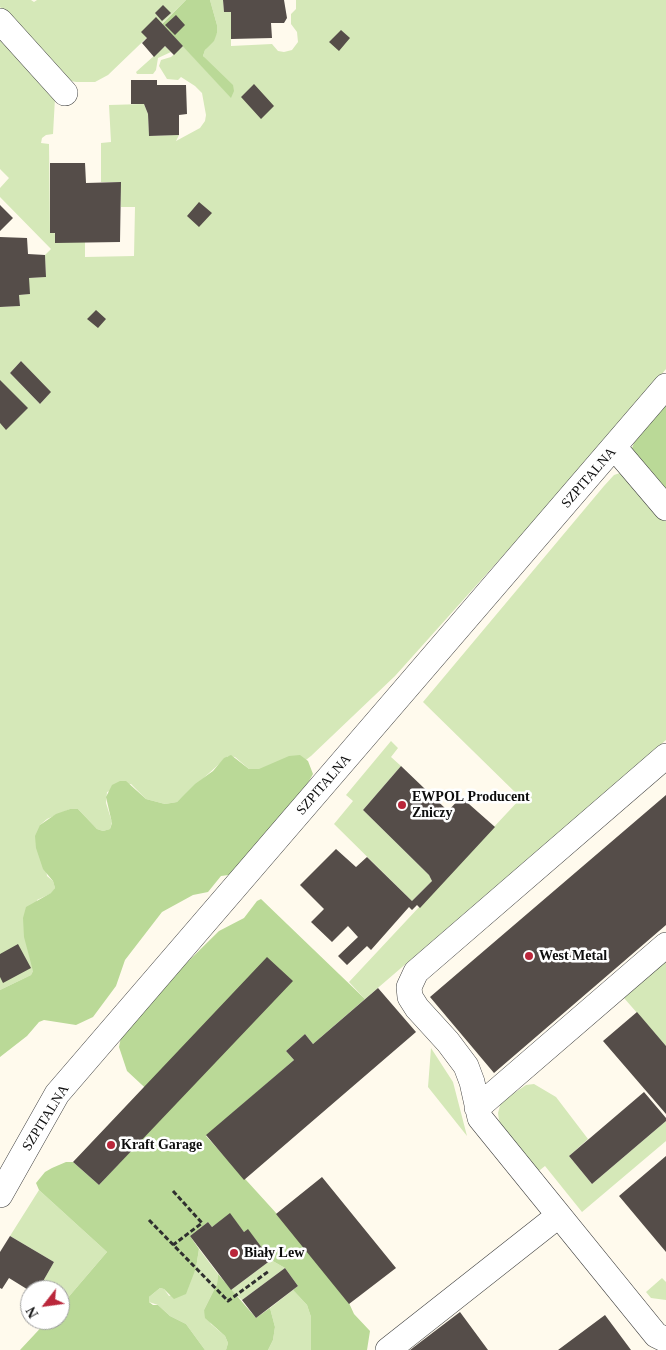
<!DOCTYPE html>
<meta charset="utf-8">
<style>
body{margin:0}
#map{position:relative;width:666px;height:1350px;overflow:hidden;background:#fffaed;font-family:"Times New Roman",serif}
canvas{display:block}
.north{position:absolute;left:20px;top:1280px;width:50px;height:50px;box-sizing:border-box;background:#fff;border:1px solid #9e9e9e;border-radius:50%;rotate:240deg;font-size:14px;font-weight:700;line-height:20px;text-align:center;color:#0d0d0d}
.north::after{content:'';display:block;margin:auto;width:18px;height:22px;background:#ba273b;clip-path:polygon(50% 0,100% 100%,50% 72%,0 100%)}
</style>
<div id="map">
<canvas width="666" height="1350"></canvas>
<div class="north">N</div>
</div>
<script>
const ctx = document.querySelector('canvas').getContext('2d');
ctx.lineJoin = 'round';
function paint(path, color) {
  ctx.fillStyle = color;
  ctx.fill(path, 'evenodd');
}
function shape(rows) {
  const path = new Path2D();
  for (const r of rows) {
    path.moveTo(r[0], r[1]);
    for (let i = 2; i < r.length; i += 2) path.lineTo(r[i], r[i + 1]);
  }
  return path;
}
function trace(path, color, width, dash) {
  ctx.strokeStyle = color;
  ctx.lineWidth = width;
  ctx.lineCap = dash ? 'butt' : 'round';
  ctx.setLineDash(dash || []);
  ctx.stroke(path);
}
function drawText(font, color, halo, rows, align = 'center') {
  ctx.font = font + ' "Times New Roman",serif';
  ctx.lineWidth = 5;
  ctx.setLineDash([]);
  ctx.textBaseline = 'middle';
  ctx.strokeStyle = halo;
  ctx.fillStyle = color;
  for (const [text, x, y, turn = 0] of rows) {
    ctx.save();
    ctx.translate(x, y);
    ctx.rotate((+turn || 0) * Math.PI / 180);
    ctx.textAlign = isNaN(turn) ? turn : align;
    if (halo) ctx.strokeText(text, 0, 0);
    ctx.fillText(text, 0, 0);
    ctx.restore();
  }
}
paint(shape([
 [0,0,31,0,34,2,37,0,186,0,108,75,95,82,76,82,66,80,0,7],
 [210,0,223,0,224,12,231,12,231,46,272,44,278,51,284,52,292,50,298,42,297,32,291,24,291,14,296,9,296,0,666,0,666,369,603,444,395,676,311,756,272,786,254,769,249,769,235,757,228,756,177,802,165,804,146,799,131,784,107,792,106,803,112,822,110,829,103,831,97,829,78,809,70,809,47,819,40,825,47,876,53,881,55,888,52,893,37,900,33,971,31,975,0,990,0,307,20,306,19,295,29,294,29,278,46,277,45,255,51,249,0,197,0,188,9,178,0,169,0,33,55,98,53,134,46,135,42,138,41,143,49,144,50,232,85,242,85,257,134,256,135,207,121,207,120,182,101,182,101,143,111,142,109,105,144,104,148,114,149,136,179,135,176,141,200,128,205,121,206,115,202,93,195,86,181,77,178,80,167,79,159,66,161,60,171,57,183,46,231,97,203,56,205,50,217,33,217,25],
 [21,361,50,393,40,404,10,373],
 [165,46,171,52,158,58,156,70,153,74,137,74,136,72],
 [623,472,666,517,666,740,365,999,349,982,521,798,423,702,604,486,614,475],
 [391,741,398,748,391,757,401,766,363,810,429,875,432,881,412,901,334,824,353,801,346,795],
 [666,960,666,1046,624,998],
 [431,1048,453,1082,467,1136,428,1087],
 [534,1084,556,1097,588,1139,569,1156,592,1184,666,1121,666,1141,582,1212,545,1166,535,1174,502,1128,499,1120,498,1113,501,1102,526,1085],
 [39,1190,107,1252,60,1307,60,1290,38,1290,54,1262,10,1236],
 [199,1249,218,1274,217,1284,204,1310,211,1324,225,1336,228,1343,226,1350,205,1350,186,1324,170,1316,158,1305,149,1302,149,1297,160,1288,164,1289,169,1296,188,1289,188,1284,196,1268],
 [271,1260,285,1268,242,1300,231,1290],
 [662,1278,666,1282,666,1300,651,1298,646,1292],
 [293,1290,307,1305,311,1317,311,1350,268,1350,273,1340,275,1327,270,1308]
]), '#d5e8b8');
paint(shape([
 [186,0,210,0,217,25,217,33,214,41,205,50,203,56,233,85,234,91,231,98,162,24],
 [666,400,666,495,633,453,632,448,634,443],
 [231,755,249,769,259,769,289,756,300,755,308,761,313,774,301,795,236,874,221,876,208,892,193,895,162,912,125,960,116,986,93,1017,76,1025,44,1020,39,1022,27,1036,0,1057,0,990,31,975,33,971,24,937,23,918,26,907,51,893,55,888,53,881,43,869,36,848,35,836,40,825,56,814,70,809,78,809,97,829,103,831,110,829,112,823,106,797,112,785,120,781,126,781,146,799,165,804,177,802,195,784,213,771,224,758],
 [261,899,365,999,313,1044,305,1034,286,1051,294,1060,206,1136,277,1214,349,1303,354,1314,370,1331,367,1350,311,1350,311,1317,307,1305,293,1290,298,1286,285,1268,271,1260,248,1230,244,1232,230,1214,212,1227,208,1222,190,1236,199,1249,196,1268,186,1294,174,1299,164,1289,160,1288,149,1297,149,1302,153,1305,158,1305,170,1316,186,1324,205,1350,20,1350,48,1320,60,1320,60,1307,107,1252,39,1190,36,1183,45,1172,52,1168,66,1162,73,1162,99,1185,169,1110,127,1071,119,1047,121,1037,154,995,219,931,244,918,257,901],
 [218,1274,256,1318,270,1308,275,1327,273,1340,268,1350,226,1350,228,1343,225,1336,205,1318,204,1310,217,1284]
]), '#bad997');
paint(shape([
 [223,0,284,0,287,18,284,23,271,23,272,38,231,39,231,12,224,12],
 [163,5,171,13,162,21,155,13],
 [176,15,185,25,175,35,165,25],
 [156,17,183,46,174,55,165,46,154,57,142,43,147,38,141,32],
 [341,30,350,38,339,51,329,42],
 [131,80,157,80,157,85,186,85,187,114,179,115,179,135,149,136,148,114,144,104,131,104],
 [254,84,274,106,261,119,241,97],
 [50,163,85,163,86,183,121,182,120,242,55,243,55,233,50,233],
 [199,202,212,213,199,227,187,216],
 [0,205,13,218,0,231],
 [0,237,27,238,28,254,45,255,46,277,29,278,30,294,19,295,20,306,0,307],
 [96,310,106,319,98,328,87,319],
 [21,361,51,392,40,404,10,373],
 [0,380,28,408,6,430,0,423],
 [401,766,448,811,461,797,495,827,420,908,417,905,412,910,409,907,371,950,367,946,347,965,338,956,358,937,348,926,332,942,311,922,324,909,300,885,336,849,356,867,367,857,412,901,432,881,429,875,363,810],
 [666,795,666,925,494,1073,430,997],
 [18,944,31,968,3,983,0,977,0,954],
 [267,957,293,981,99,1185,73,1162],
 [378,988,416,1032,244,1180,206,1135,294,1060,286,1051,305,1034,313,1044],
 [637,1012,666,1046,666,1114,603,1041],
 [644,1092,666,1118,666,1121,592,1184,569,1156],
 [666,1156,666,1252,619,1196],
 [322,1177,396,1268,349,1304,276,1214],
 [230,1213,244,1232,248,1229,271,1260,231,1290,190,1236,208,1222,212,1227],
 [10,1236,54,1262,38,1290,30,1291,9,1278,2,1289,0,1288,0,1252],
 [285,1268,298,1286,256,1318,242,1300],
 [460,1312,488,1350,410,1350],
 [605,1315,631,1350,558,1350]
]), '#554d49');
const minor = shape([
 [0,21,65,93],
 [615,448,666,508],
 [666,756,416,972,409,987,410,997,417,1008,448,1042,466,1066,472,1082,480,1118,656,1335,666,1340],
 [477,1108,666,945],
 [0,1195,57,1094,666,386],
 [388,1350,558,1216]
]);
trace(minor, '#404040', 26);
trace(shape([
 [173,1191,202,1223,173,1245],
 [149,1220,228,1301,269,1271]
]), '#2f2f2f', 3, [5, 2.5]);
trace(minor, '#fff', 25);
for (const [x, y, r, color] of [
 [402,805,5,"#ba273b"],
 [529,956,5,"#ba273b"],
 [111,1145,5,"#ba273b"],
 [234,1253,5,"#ba273b"]
]) {
  const dot = new Path2D();
  dot.arc(x, y, r, 0, 2 * Math.PI);
  ctx.fillStyle = color;
  ctx.fill(dot);
  trace(dot, '#fff', 2);
}
drawText('14px', '#0d0d0d', '#fff', [
 ["SZPITALNA",589,478,-49],
 ["SZPITALNA",324,785,-49],
 ["SZPITALNA",46,1118,-58]
]);
drawText('bold 14px', '#0d0d0d', '#fff', [
 ["EWPOL Producent",412,797],
 ["Zniczy",412,813],
 ["West Metal",539,956],
 ["Kraft Garage",121,1145],
 ["Biały Lew",244,1253]
], 'left');
</script>
